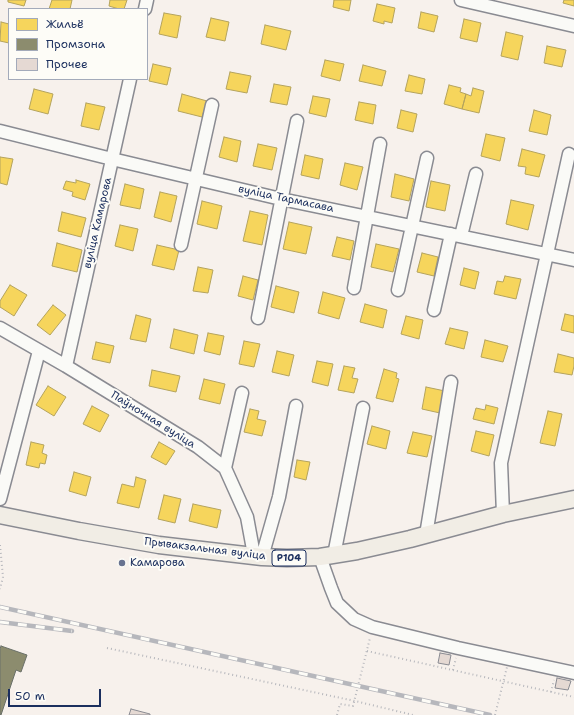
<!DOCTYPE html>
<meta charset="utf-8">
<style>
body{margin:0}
#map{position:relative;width:574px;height:715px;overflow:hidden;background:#f7f1ec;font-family:"Shantell Sans",sans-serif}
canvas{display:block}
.legend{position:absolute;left:8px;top:8px;width:140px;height:72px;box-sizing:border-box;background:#fdfcf7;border:1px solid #a3aaba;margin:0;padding:5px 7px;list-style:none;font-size:12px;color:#1b2f5e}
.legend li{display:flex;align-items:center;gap:8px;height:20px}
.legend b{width:20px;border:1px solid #a3aaba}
.scale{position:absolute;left:8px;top:689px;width:93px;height:18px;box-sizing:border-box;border:2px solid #1b2f5e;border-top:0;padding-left:5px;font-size:12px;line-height:14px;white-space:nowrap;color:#1b2f5e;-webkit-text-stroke:3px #fdfcf7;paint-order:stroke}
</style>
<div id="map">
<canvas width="574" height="715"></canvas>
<ul class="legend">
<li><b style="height:11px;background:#f6d55c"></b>Жильё</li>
<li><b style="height:11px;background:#8c8c6e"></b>Промзона</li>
<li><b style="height:11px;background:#e5d9d3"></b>Прочее</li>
</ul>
<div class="scale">50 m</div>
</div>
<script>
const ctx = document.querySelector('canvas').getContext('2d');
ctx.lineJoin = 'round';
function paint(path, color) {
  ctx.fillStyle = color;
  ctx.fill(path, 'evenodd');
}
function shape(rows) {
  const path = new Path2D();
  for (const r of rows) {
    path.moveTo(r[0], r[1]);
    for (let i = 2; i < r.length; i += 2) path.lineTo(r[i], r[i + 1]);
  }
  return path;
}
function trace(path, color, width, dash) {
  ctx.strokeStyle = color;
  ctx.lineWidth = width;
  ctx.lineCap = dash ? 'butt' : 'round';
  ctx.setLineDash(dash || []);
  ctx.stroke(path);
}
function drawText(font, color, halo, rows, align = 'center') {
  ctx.font = font + ' "Shantell Sans",sans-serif';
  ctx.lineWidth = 4;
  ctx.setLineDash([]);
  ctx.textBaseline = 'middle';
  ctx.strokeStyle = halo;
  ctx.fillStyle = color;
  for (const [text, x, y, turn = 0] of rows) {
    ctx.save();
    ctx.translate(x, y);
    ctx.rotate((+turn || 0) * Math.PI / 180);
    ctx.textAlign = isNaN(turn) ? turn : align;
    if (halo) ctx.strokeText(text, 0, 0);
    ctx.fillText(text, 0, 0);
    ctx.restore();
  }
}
const homes = shape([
 [8,0,26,0,24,6,8,2,8,0],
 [52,0,72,0,70,9,49,9,52,0],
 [110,0,127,0,124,9,119,9,109,6,110,0],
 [334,0,351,0,349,11,333,7,334,0],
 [564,0,574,0,574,6,563,3,564,0],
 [377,4,395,8,392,23,384,21,384,24,373,21,377,4],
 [421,12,438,16,434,32,418,28,421,12],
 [164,13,181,16,177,38,159,34,164,13],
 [211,18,229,22,225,41,206,37,211,18],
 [464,19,481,23,477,42,460,38,464,19],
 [1,22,9,24,9,43,0,41,1,22],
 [265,25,291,31,286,50,261,44,265,25],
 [506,32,523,36,518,60,501,56,506,32],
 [547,46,566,50,562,67,544,63,547,46],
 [325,60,344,64,340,81,321,76,325,60],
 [153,64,171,68,167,85,149,81,153,64],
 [363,65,386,71,382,86,359,81,363,65],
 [230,72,251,76,247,93,226,89,230,72],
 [409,75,425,79,422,94,405,91,409,75],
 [274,84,291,87,287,105,270,102,274,84],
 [449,85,461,88,460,92,466,94,462,109,444,104,449,85],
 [473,88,484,91,479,113,462,109,466,94,471,96,473,88],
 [34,89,53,94,48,114,29,109,34,89],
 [182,94,207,101,202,117,178,111,182,94],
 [313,96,330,99,326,117,309,113,313,96],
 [359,102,376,105,373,124,355,120,359,102],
 [86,103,105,107,99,130,81,126,86,103],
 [401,110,417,114,413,132,397,128,401,110],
 [534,110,551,115,547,135,529,131,534,110],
 [486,134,505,138,500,161,481,156,486,134],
 [224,137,241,141,237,162,219,157,224,137],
 [258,144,277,148,272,170,253,166,258,144],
 [522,149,545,155,539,177,525,174,526,167,518,166,522,149],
 [305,155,323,159,319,179,301,175,305,155],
 [0,157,13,159,7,185,0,183,0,157],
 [345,163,363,167,357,190,340,185,345,163],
 [395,174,414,179,409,201,391,197,395,174],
 [76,180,90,184,85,200,72,196,73,192,63,189,66,181,76,183,76,180],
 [431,181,450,185,445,211,426,207,431,181],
 [125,184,144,189,140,209,120,205,125,184],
 [160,192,177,196,171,222,154,217,160,192],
 [511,200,534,205,528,230,506,224,511,200],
 [202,201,222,206,217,229,197,224,202,201],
 [250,211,268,215,262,245,243,241,250,211],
 [62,212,86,218,81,237,58,231,62,212],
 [289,222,312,227,306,254,283,249,289,222],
 [120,225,138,229,133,251,115,246,120,225],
 [337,237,354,241,350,260,332,256,337,237],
 [57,243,82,250,77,272,52,266,57,243],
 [376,244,399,249,393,272,371,267,376,244],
 [157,245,179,250,174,270,152,265,157,245],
 [422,253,438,257,434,276,417,272,422,253],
 [198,267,213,270,208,293,193,291,198,267],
 [464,268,479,272,475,289,460,285,464,268],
 [243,276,258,280,253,300,238,296,243,276],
 [505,276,521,279,516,299,494,294,497,281,503,282,505,276],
 [10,285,27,295,14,316,0,307,0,301,10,285],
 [276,286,299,292,294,313,271,307,276,286],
 [323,292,345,298,339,319,318,313,323,292],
 [365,304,387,310,383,328,360,322,365,304],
 [53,305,66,315,50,335,37,325,53,305],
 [565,314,574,316,574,333,561,330,565,314],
 [136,315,151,319,146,342,130,339,136,315],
 [406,316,423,320,419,339,401,334,406,316],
 [450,328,468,332,464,349,445,344,450,328],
 [174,329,198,335,194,354,170,348,174,329],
 [208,333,224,336,220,355,204,351,208,333],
 [485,340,508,346,503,362,481,357,485,340],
 [244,341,260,344,254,367,239,364,244,341],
 [96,342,114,346,110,363,92,359,96,342],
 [277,351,294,355,289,376,272,372,277,351],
 [558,354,574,358,574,366,572,375,554,372,558,354],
 [317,361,333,364,328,386,312,382,317,361],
 [344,366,355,368,352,378,358,379,354,393,338,390,344,366],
 [384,369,397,373,396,378,399,379,393,402,376,398,384,369],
 [152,370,180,376,176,392,149,386,152,370],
 [204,379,225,384,220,404,199,399,204,379],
 [48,386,66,397,54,416,36,405,48,386],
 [426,387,445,391,440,413,422,409,426,387],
 [486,405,498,408,494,424,473,419,476,408,485,410,486,405],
 [92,406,109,415,100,432,83,424,92,406],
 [250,409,259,411,257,419,266,421,262,436,244,432,250,409],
 [548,411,562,414,555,446,540,443,548,411],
 [372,426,390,431,386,449,367,444,372,426],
 [476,431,494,435,489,456,471,451,476,431],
 [413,432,432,436,427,457,407,453,413,432],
 [31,442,44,445,42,453,47,455,45,464,40,463,39,468,26,465,31,442],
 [159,442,175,451,166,465,151,457,159,442],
 [297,460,310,462,306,480,294,477,297,460],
 [74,472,91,477,86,496,69,491,74,472],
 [136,477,146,480,139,508,117,503,122,484,134,487,136,477],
 [164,495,181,499,175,523,158,519,164,495],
 [193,504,221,510,217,528,189,521,193,504]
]);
paint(homes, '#f6d55c');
trace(homes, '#b4a35d', 1);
const industry = shape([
 [1,646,27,655,21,672,16,670,1,715,0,715,0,649,1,646]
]);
paint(industry, '#8c8c6e');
trace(industry, '#6a7069', 1);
const building = shape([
 [440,653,451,655,449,665,438,663,440,653],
 [557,678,571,681,568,690,555,688,557,678],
 [131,709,150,714,150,715,129,715,131,709]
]);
paint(building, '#e5d9d3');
trace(building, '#8a8b92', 1);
const minor = shape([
 [461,0,574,26],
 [145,9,147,0],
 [0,131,112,159,281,199,574,260],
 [461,236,476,174],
 [181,245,212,105],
 [354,288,380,144],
 [398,290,427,158],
 [434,310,451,234],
 [258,318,297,121],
 [0,328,66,366,198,447,225,468,247,517,254,555],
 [66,366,130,79],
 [225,468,242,393],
 [0,499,39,351],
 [503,514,501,463,569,154],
 [426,535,451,382],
 [334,555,363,408],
 [262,557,279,497,296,406],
 [320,557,331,588,337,603,354,619,372,627,458,648,574,673]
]);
const major = shape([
 [0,515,79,531,159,545,262,557,287,558,320,557,357,551,410,539,503,514,574,499]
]);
trace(minor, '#8a8b92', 15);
trace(major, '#8a8b92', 19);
trace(shape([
 [0,545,3,577,0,589],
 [107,648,355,701,413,715],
 [367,651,574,697],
 [453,670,456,658],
 [551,692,554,680],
 [337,715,340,704,353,706,370,638]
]), '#b6b7bc', 2, [1, 3]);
trace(minor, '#fafaf7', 12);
trace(major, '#f1ede5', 16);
const rail = shape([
 [0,607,490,715],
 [0,622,72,631]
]);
trace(rail, '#b6b7bc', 4.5);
trace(rail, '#fdfcf7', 3, [9]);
trace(shape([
 [495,715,507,667]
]), '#b6b7bc', 2, [1, 3]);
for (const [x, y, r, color] of [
 [122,563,4,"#687390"]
]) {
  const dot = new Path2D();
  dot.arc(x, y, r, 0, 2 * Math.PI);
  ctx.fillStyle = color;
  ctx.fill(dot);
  trace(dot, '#fdfcf7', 1.5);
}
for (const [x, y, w] of [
 [289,558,34]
]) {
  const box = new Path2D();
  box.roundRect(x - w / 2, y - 8, w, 16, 3);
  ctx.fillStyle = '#fdfcf7';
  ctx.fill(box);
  trace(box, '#1b2f5e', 1);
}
drawText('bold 10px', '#1b2f5e', null, [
 ["Р104",289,558]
]);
drawText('11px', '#1b2f5e', '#fdfcf7', [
 ["вуліца Тармасава",286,199,12],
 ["вуліца Камарова",98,223,-77],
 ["Паўночная вуліца",153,420,32],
 ["Прывакзальная вуліца",205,549,7]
]);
drawText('11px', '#1b2f5e', '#fdfcf7', [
 ["Камарова",130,563]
], 'left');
</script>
